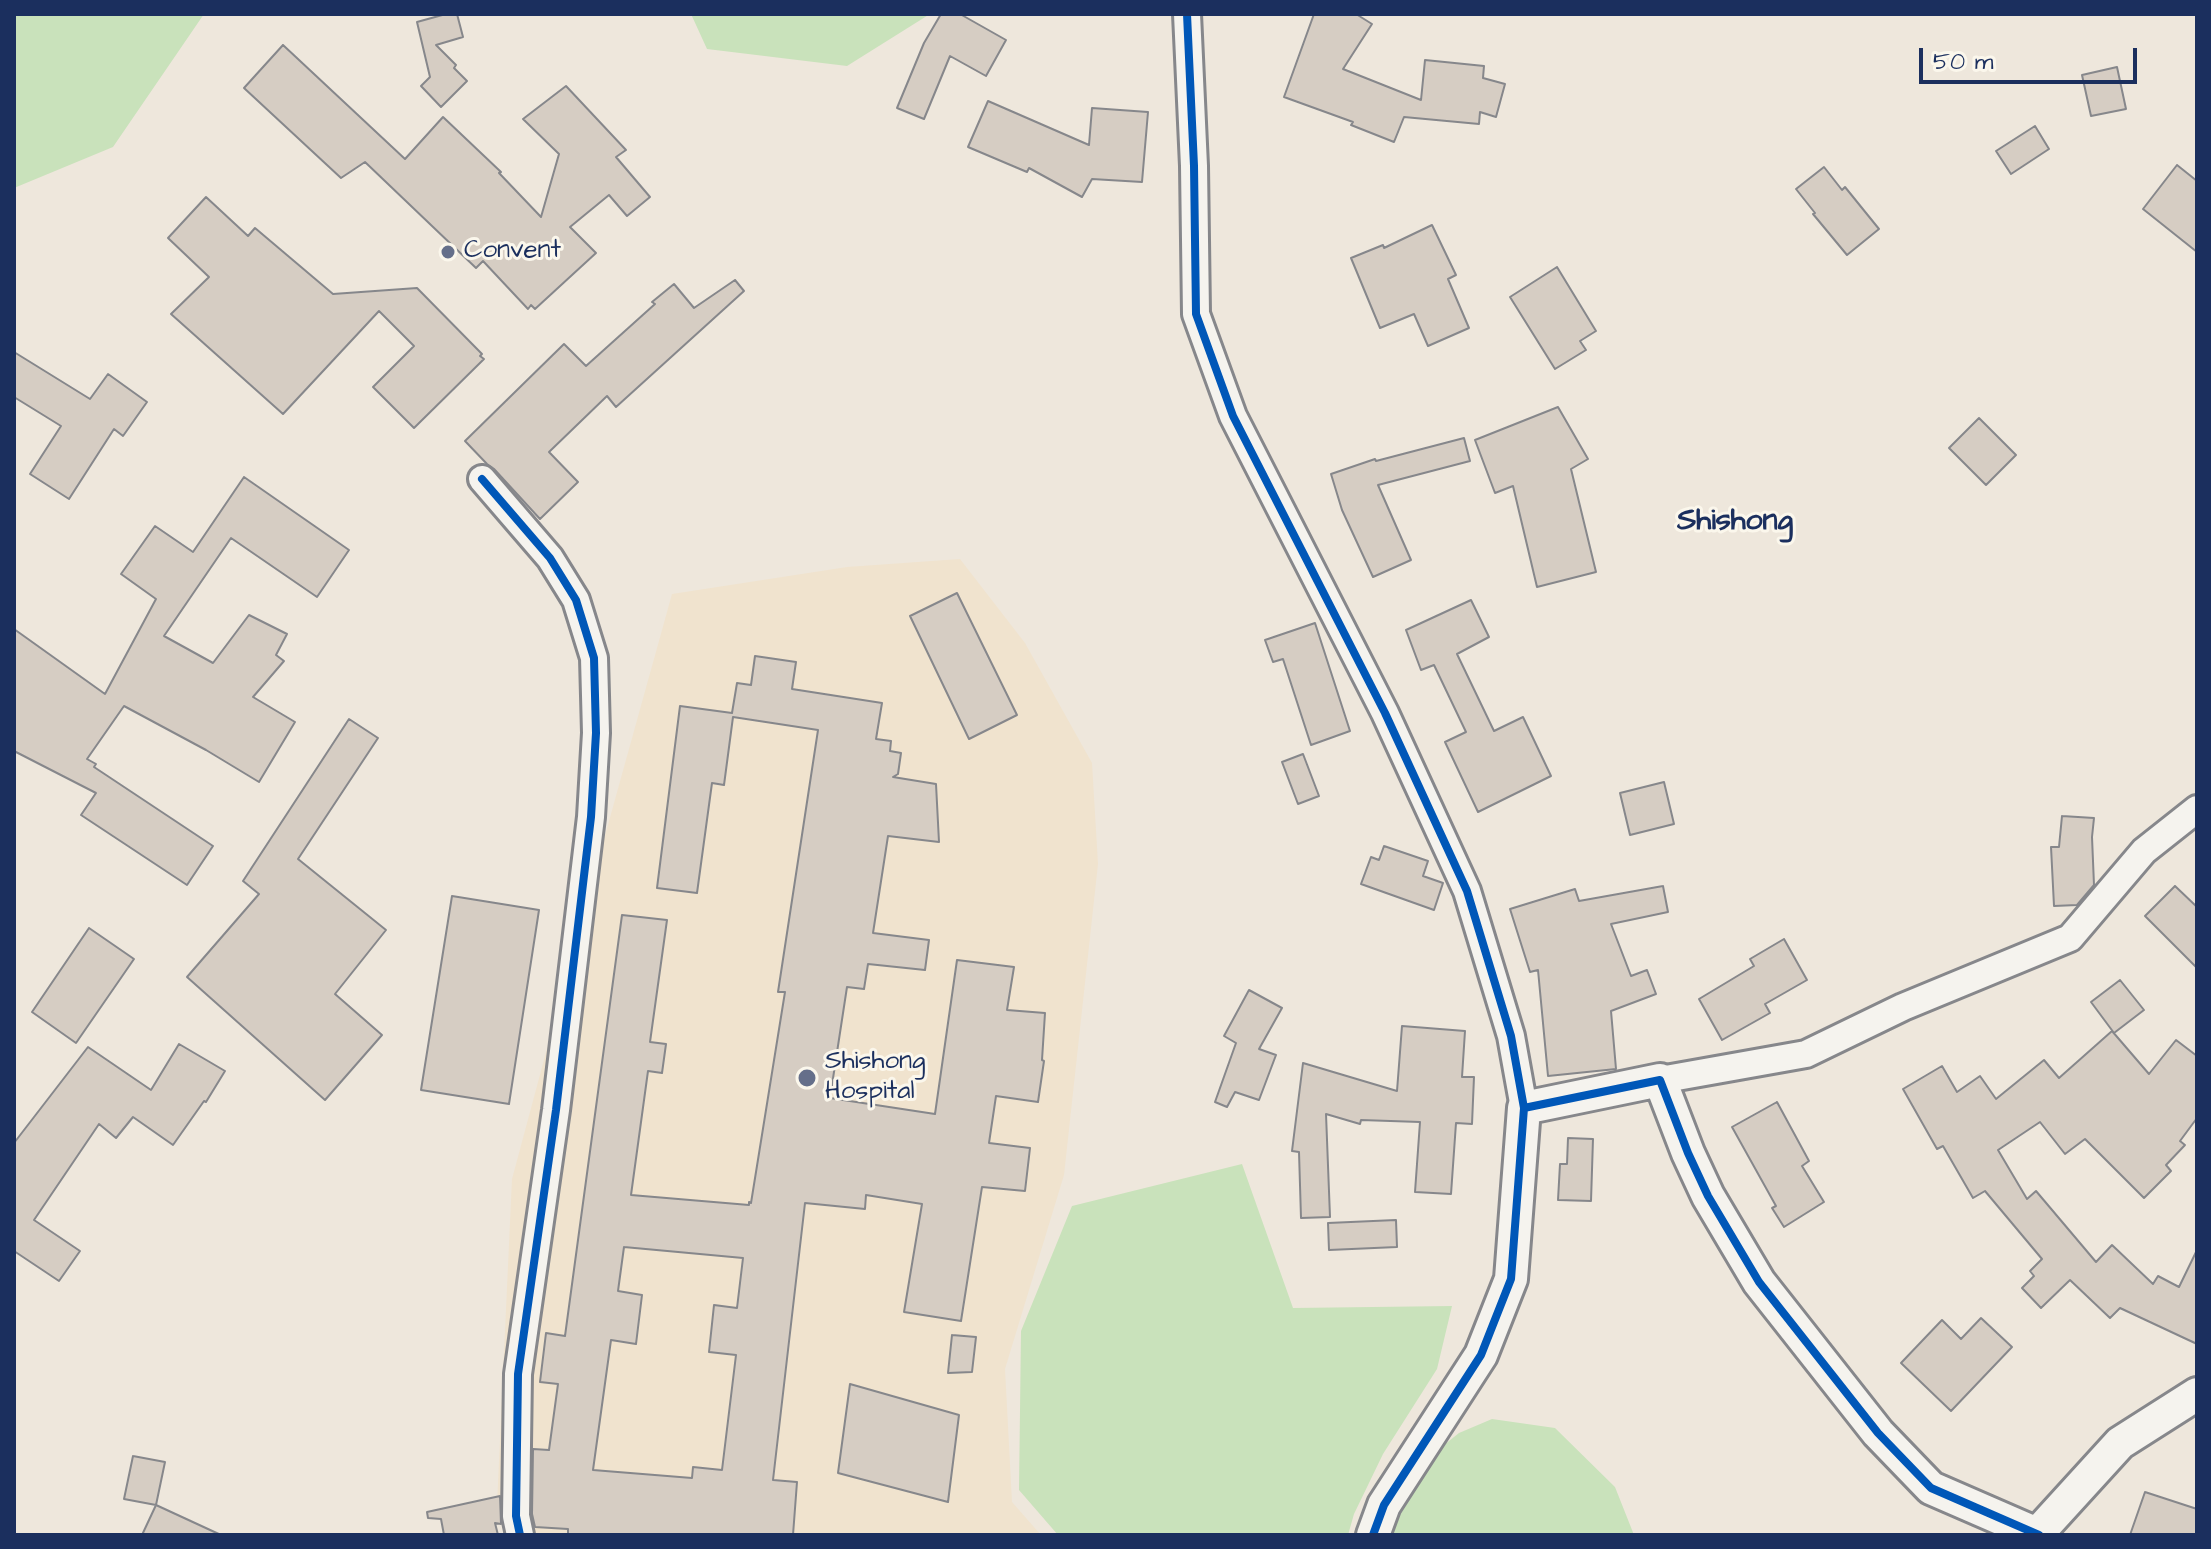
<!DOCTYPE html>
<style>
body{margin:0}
#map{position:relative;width:2211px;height:1549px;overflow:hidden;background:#eee7dc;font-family:"Architects Daughter",sans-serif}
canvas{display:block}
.frame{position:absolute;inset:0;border:16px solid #1b2f5e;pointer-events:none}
.scale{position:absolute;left:1919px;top:48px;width:218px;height:36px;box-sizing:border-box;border:4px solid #1b2f5e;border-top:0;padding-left:10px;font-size:24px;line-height:28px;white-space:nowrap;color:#1b2f5e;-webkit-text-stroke:6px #fbf7ec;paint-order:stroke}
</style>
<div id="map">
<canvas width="2211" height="1549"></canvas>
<div class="frame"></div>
<div class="scale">50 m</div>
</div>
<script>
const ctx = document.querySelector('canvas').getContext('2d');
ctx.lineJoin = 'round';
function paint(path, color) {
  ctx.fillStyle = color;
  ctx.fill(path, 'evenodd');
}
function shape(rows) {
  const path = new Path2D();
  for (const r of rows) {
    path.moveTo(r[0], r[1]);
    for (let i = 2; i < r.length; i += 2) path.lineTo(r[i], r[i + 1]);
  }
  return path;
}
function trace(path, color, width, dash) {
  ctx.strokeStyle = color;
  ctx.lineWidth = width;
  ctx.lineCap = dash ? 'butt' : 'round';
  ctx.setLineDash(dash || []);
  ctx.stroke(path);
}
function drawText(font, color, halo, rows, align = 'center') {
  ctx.font = font + ' "Architects Daughter",sans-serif';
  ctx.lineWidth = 6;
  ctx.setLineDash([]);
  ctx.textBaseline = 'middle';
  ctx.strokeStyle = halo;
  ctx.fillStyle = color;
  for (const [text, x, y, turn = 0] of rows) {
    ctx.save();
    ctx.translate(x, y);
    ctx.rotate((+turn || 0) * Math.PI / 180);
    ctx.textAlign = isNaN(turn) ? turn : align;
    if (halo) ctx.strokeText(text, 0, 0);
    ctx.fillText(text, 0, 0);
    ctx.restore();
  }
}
paint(shape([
 [960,559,1025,643,1092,763,1098,864,1064,1175,1005,1369,1012,1502,1041,1535,506,1535,497,1505,512,1179,581,922,672,594,847,567]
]), '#f0e3ce');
paint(shape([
 [14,14,204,14,113,147,14,188],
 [691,14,930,14,847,66,707,49],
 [1242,1164,1293,1308,1452,1306,1437,1369,1383,1454,1354,1514,1348,1535,1058,1535,1019,1490,1021,1331,1072,1206],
 [1492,1419,1555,1428,1615,1487,1634,1535,1385,1535,1424,1461,1459,1433]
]), '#c9e2bb');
const building = shape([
 [446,14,457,14,463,37,436,45,456,65,454,68,467,81,441,107,421,86,430,77,417,22,446,14],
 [941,14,960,14,1006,40,986,76,950,56,924,119,897,108,924,43,941,14],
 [1314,14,1356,14,1372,24,1343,69,1421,100,1425,60,1484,66,1483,78,1505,84,1496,117,1480,112,1479,124,1404,117,1394,142,1351,125,1353,122,1284,97,1314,14],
 [283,45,405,159,443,117,501,172,499,173,541,217,559,154,523,119,566,86,626,150,616,157,650,197,627,216,609,195,570,227,596,253,535,309,531,305,528,309,483,261,476,268,365,162,341,178,244,88,283,45],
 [2117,67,2126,109,2091,116,2082,75,2117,67],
 [988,101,1089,145,1092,108,1148,112,1142,182,1092,179,1082,197,1029,168,1027,172,968,147,988,101],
 [2035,126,2049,149,2011,174,1996,151,2035,126],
 [2177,165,2197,181,2197,252,2143,209,2177,165],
 [1824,167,1842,190,1845,187,1879,229,1847,255,1813,214,1815,213,1796,189,1824,167],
 [206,197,248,236,255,228,333,294,417,288,482,354,480,356,484,359,414,428,373,387,414,346,379,311,283,414,171,314,209,277,168,238,206,197],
 [1432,225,1456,275,1448,279,1469,328,1428,346,1414,314,1380,328,1351,258,1383,245,1384,248,1432,225],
 [1557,267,1596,331,1580,341,1586,350,1555,369,1510,297,1557,267],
 [735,280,744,291,616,407,607,396,549,452,578,482,540,519,494,469,487,464,465,441,564,344,586,366,655,304,652,302,674,284,694,308,735,280],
 [14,352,90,399,108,374,147,402,123,436,114,429,69,499,30,474,61,426,14,397,14,352],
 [1558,407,1588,459,1571,469,1596,572,1537,587,1513,486,1495,493,1475,440,1558,407],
 [1979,418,2016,455,1986,485,1949,448,1979,418],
 [1464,438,1470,461,1378,485,1411,560,1373,577,1342,510,1331,474,1375,459,1376,461,1464,438],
 [244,477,349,550,317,597,231,538,164,636,213,663,249,615,287,634,276,655,284,661,253,697,295,722,259,782,206,750,124,706,87,759,96,764,94,767,213,846,187,885,81,815,96,793,14,751,14,629,105,694,156,599,121,574,155,526,193,552,244,477],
 [957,593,1017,715,969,739,910,616,957,593],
 [1471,600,1489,637,1457,654,1494,731,1523,717,1551,776,1478,812,1445,742,1466,732,1434,665,1421,670,1406,630,1471,600],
 [1315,623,1350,731,1311,745,1283,659,1273,662,1265,640,1315,623],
 [755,656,796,662,792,689,882,703,876,739,891,741,890,751,901,753,898,774,893,777,936,784,939,842,888,836,873,933,929,940,925,970,868,964,864,989,847,987,830,1098,935,1114,957,960,1014,967,1007,1010,1045,1013,1042,1060,1044,1061,1038,1102,996,1096,989,1143,1030,1148,1025,1191,982,1187,961,1321,904,1312,922,1204,866,1195,865,1209,805,1203,773,1480,797,1482,793,1535,568,1535,568,1529,535,1527,532,1514,533,1449,549,1450,558,1384,540,1382,546,1333,565,1336,622,915,667,920,650,1042,666,1044,662,1073,648,1071,631,1195,749,1205,749,1202,751,1203,785,992,778,992,818,730,733,717,724,785,712,783,697,893,657,888,680,706,732,713,737,683,751,685,755,656],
 [624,1247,743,1258,737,1308,714,1305,709,1352,736,1355,722,1470,693,1467,692,1478,593,1470,611,1340,636,1344,642,1295,618,1291,624,1247],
 [349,719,378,738,298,859,386,930,335,994,382,1035,325,1100,187,977,259,894,243,881,349,719],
 [1303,754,1319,796,1298,804,1282,762,1303,754],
 [1664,782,1674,824,1630,835,1620,793,1664,782],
 [2062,816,2094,818,2092,837,2094,885,2077,905,2054,906,2051,847,2059,847,2062,816],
 [1384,846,1428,861,1423,876,1443,883,1434,910,1361,884,1371,857,1379,860,1384,846],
 [1663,886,1668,912,1611,924,1631,976,1647,970,1656,994,1611,1011,1616,1069,1548,1076,1538,970,1530,972,1510,909,1575,889,1579,901,1663,886],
 [2175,886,2197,907,2197,968,2145,916,2175,886],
 [452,896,539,910,509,1104,421,1090,452,896],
 [89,928,134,959,76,1043,32,1012,89,928],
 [1784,939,1807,980,1765,1004,1770,1013,1722,1040,1699,999,1754,966,1750,959,1784,939],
 [2120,980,2144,1010,2114,1033,2091,1002,2120,980],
 [1249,990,1282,1008,1259,1049,1276,1055,1259,1100,1235,1092,1227,1107,1215,1102,1236,1043,1224,1036,1249,990],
 [1402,1026,1465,1031,1462,1077,1474,1077,1472,1124,1456,1123,1451,1194,1415,1192,1420,1122,1361,1120,1360,1124,1326,1114,1330,1217,1301,1218,1299,1152,1292,1151,1303,1063,1397,1091,1402,1026],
 [2112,1031,2149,1074,2176,1040,2197,1056,2197,1118,2180,1141,2185,1145,2166,1165,2171,1171,2144,1198,2085,1139,2065,1154,2040,1122,1998,1150,2027,1199,2036,1191,2096,1262,2112,1245,2153,1284,2158,1276,2179,1287,2197,1250,2197,1344,2120,1308,2110,1318,2070,1280,2041,1308,2022,1288,2034,1276,2030,1271,2042,1259,1985,1191,1973,1198,1943,1146,1937,1149,1903,1089,1942,1066,1957,1092,1980,1076,1996,1099,2044,1060,2059,1078,2112,1031],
 [179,1044,225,1071,206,1102,204,1101,173,1145,133,1117,116,1138,99,1124,34,1220,80,1251,59,1281,14,1251,14,1143,88,1047,151,1090,179,1044],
 [1777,1102,1809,1161,1802,1166,1824,1202,1784,1227,1772,1208,1776,1206,1732,1127,1777,1102],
 [1568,1138,1593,1139,1591,1201,1558,1200,1560,1164,1567,1164,1568,1138],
 [1396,1220,1397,1247,1329,1250,1328,1223,1396,1220],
 [1981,1318,2012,1347,1951,1411,1901,1363,1942,1320,1961,1339,1981,1318],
 [952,1335,976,1337,972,1372,948,1373,952,1335],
 [850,1384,959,1415,948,1502,838,1473,850,1384],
 [133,1456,165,1462,156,1505,221,1535,142,1535,156,1505,124,1499,133,1456],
 [2145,1492,2197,1509,2197,1535,2130,1535,2145,1492],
 [500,1496,501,1524,495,1523,498,1535,444,1535,441,1519,428,1518,427,1512,500,1496]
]);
paint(building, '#d6cdc3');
trace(building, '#86878b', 2);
const minor = shape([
 [1187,14,1194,166,1196,314,1233,416,1385,713,1467,891,1511,1036,1524,1108],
 [482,479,550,558,576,600,594,658,596,733,591,817,556,1110,518,1374,516,1516,520,1535],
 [1660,1080,1806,1054,1903,1007,2070,938,2144,851,2197,809]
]);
const tertiary = shape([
 [2038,1533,2120,1443,2197,1394],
 [1373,1535,1384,1505,1481,1355,1511,1279,1524,1108,1660,1080,1688,1153,1708,1196,1759,1282,1878,1433,1931,1488,2039,1535]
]);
trace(minor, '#86878b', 32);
trace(tertiary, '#86878b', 38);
trace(minor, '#f5f3ee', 26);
trace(tertiary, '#f5f3ee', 32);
trace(shape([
 [1187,14,1194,166,1196,314,1233,416,1385,713,1467,891,1511,1036,1524,1108,1511,1279,1481,1355,1384,1505,1373,1535],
 [482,479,550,558,576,600,594,658,596,733,591,817,556,1110,518,1374,516,1516,520,1535],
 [1524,1108,1660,1080,1688,1153,1708,1196,1759,1282,1878,1433,1931,1488,2039,1535]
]), '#0057b8', 8);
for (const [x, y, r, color] of [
 [448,252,8,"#656f8a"],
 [807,1078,10,"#656f8a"]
]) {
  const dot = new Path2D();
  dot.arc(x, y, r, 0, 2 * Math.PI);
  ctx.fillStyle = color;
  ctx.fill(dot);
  trace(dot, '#fbf7ec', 3);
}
drawText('26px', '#1b2f5e', '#fbf7ec', [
 ["Convent",464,252],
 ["Shishong",825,1063],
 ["Hospital",825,1093]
], 'left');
drawText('bold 30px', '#1b2f5e', '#fbf7ec', [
 ["Shishong",1735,523]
]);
</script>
